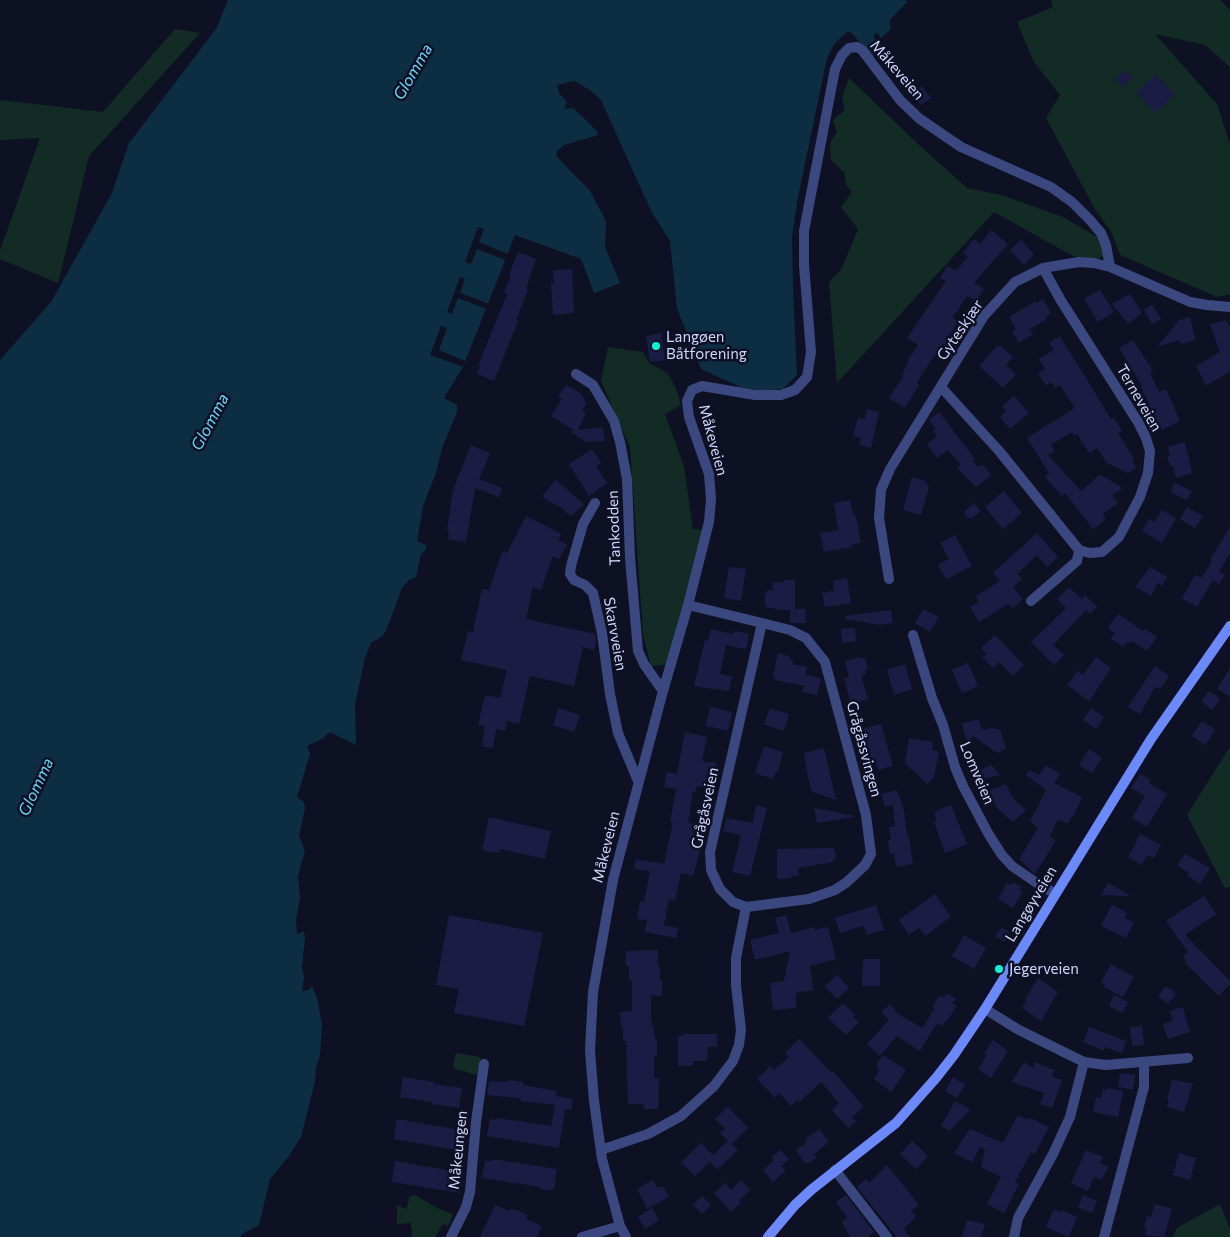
<!DOCTYPE html>
<meta charset="utf-8">
<style>
body{margin:0}
canvas{display:block;background:#0e1023}
</style>
<canvas width="1230" height="1237"></canvas>
<script>
const ctx = document.querySelector('canvas').getContext('2d');
ctx.lineJoin = 'round';
function paint(path, color) {
  ctx.fillStyle = color;
  ctx.fill(path, 'evenodd');
}
function shape(rows) {
  const path = new Path2D();
  for (const r of rows) {
    path.moveTo(r[0], r[1]);
    for (let i = 2; i < r.length; i += 2) path.lineTo(r[i], r[i + 1]);
  }
  return path;
}
function trace(path, color, width, dash) {
  ctx.strokeStyle = color;
  ctx.lineWidth = width;
  ctx.lineCap = dash ? 'butt' : 'round';
  ctx.setLineDash(dash || []);
  ctx.stroke(path);
}
function drawText(font, color, halo, rows, align = 'center') {
  ctx.font = font + ' Commissioner,sans-serif';
  ctx.lineWidth = 5;
  ctx.setLineDash([]);
  ctx.textBaseline = 'middle';
  ctx.strokeStyle = halo;
  ctx.fillStyle = color;
  for (const [text, x, y, turn = 0] of rows) {
    ctx.save();
    ctx.translate(x, y);
    ctx.rotate((+turn || 0) * Math.PI / 180);
    ctx.textAlign = isNaN(turn) ? turn : align;
    if (halo) ctx.strokeText(text, 0, 0);
    ctx.fillText(text, 0, 0);
    ctx.restore();
  }
}
paint(shape([
 [1051,0,1220,0,1230,10,1230,67,1205,45,1155,34,1217,104,1230,145,1230,294,1217,297,1120,255,1112,233,1095,209,1046,118,1060,95,1034,62,1017,22,1053,7],
 [175,29,200,33,89,156,58,283,0,259,0,251,40,138,0,140,0,100,103,112],
 [849,78,919,145,967,188,1001,195,1063,217,1100,239,1104,255,1096,260,1073,256,994,212,837,383,829,282,841,270,858,229,841,207,852,192,846,185,844,172,831,160,830,143,837,132,833,120,845,110,842,98],
 [608,347,643,352,649,363,667,373,675,386,681,405,665,414,684,467,693,529,704,530,666,665,651,666,643,634,630,447,601,381],
 [1230,747,1230,887,1225,888,1187,815],
 [456,1053,481,1057,478,1073,476,1075,453,1068],
 [415,1195,437,1208,453,1214,448,1226,443,1224,435,1237,412,1237,411,1223,397,1224,397,1205,406,1209,410,1196],
 [1220,1204,1230,1229,1230,1237,1173,1237,1177,1228]
]), '#122c25');
paint(shape([
 [228,0,905,0,907,2,889,21,891,29,881,38,878,33,874,35,876,51,872,58,852,33,847,32,835,43,827,58,798,197,792,236,793,289,797,375,783,389,763,391,740,387,701,369,677,308,670,241,651,211,601,100,590,90,574,81,557,85,559,93,567,102,564,109,573,108,596,130,598,135,564,145,558,150,556,156,590,191,606,221,605,247,620,283,594,293,581,259,515,235,463,367,444,398,457,405,457,412,442,448,436,473,423,506,417,541,426,545,426,549,421,554,416,577,409,580,402,588,386,631,381,637,371,643,365,658,355,704,356,745,330,732,322,739,307,746,310,754,297,797,304,802,305,808,299,836,305,851,298,876,300,898,296,920,297,934,304,931,305,939,302,966,304,977,302,991,309,990,312,986,317,998,322,1025,320,1055,316,1068,315,1082,301,1137,288,1157,270,1179,259,1225,241,1235,241,1237,0,1237,0,360,51,302,112,193,129,143,216,29]
]), '#0d2d43');
paint(shape([
 [478,227,484,229,479,242,508,254,506,260,477,249,471,264,465,262],
 [460,277,465,279,460,293,489,304,487,309,458,298,452,314,447,312],
 [441,326,447,328,439,350,465,361,463,367,430,355]
]), '#0e1023');
paint(shape([
 [1125,70,1133,77,1123,87,1115,80],
 [1156,74,1175,94,1155,113,1136,93],
 [922,86,931,98,921,105,912,94],
 [991,230,1008,244,974,283,984,289,976,301,967,296,953,317,958,321,950,334,960,341,953,351,943,344,922,374,917,383,919,385,905,408,889,398,904,375,902,374,909,362,907,361,918,345,907,338,946,281,940,278,947,266,956,271,968,257,963,253,974,239,980,244],
 [1021,240,1034,254,1024,265,1010,250],
 [518,252,536,259,526,289,528,290,516,320,518,321,494,381,477,374,480,367,478,366,507,294,504,293,511,276,509,275],
 [572,269,574,313,553,315,551,282,554,284,553,270],
 [1100,290,1114,312,1098,322,1084,299],
 [1130,294,1142,313,1128,324,1112,304],
 [1043,299,1051,313,1046,317,1047,319,1030,329,1033,334,1019,343,1012,331,1016,329,1009,317,1036,301,1037,303],
 [1152,304,1161,319,1152,324,1144,310],
 [1190,317,1195,340,1180,344,1179,340,1157,347,1179,320],
 [1226,320,1230,326,1230,372,1206,385,1196,366,1220,352,1210,324],
 [661,333,665,360,650,362,646,336],
 [1060,336,1111,419,1114,418,1122,431,1118,433,1134,459,1132,460,1136,468,1128,473,1107,463,1097,448,1089,453,1077,434,1074,436,1072,432,1051,444,1055,451,1048,455,1081,491,1100,475,1123,488,1112,495,1118,503,1102,514,1106,519,1093,529,1065,493,1062,496,1045,477,1049,473,1027,438,1075,408,1060,385,1055,388,1051,382,1046,385,1038,373,1045,369,1039,359,1054,350,1049,343],
 [1133,340,1153,371,1150,373,1159,392,1166,389,1180,421,1161,430,1141,387,1142,386,1119,348],
 [997,346,1001,346,1013,357,1006,365,1016,374,1003,388,979,366],
 [566,385,582,394,586,404,582,411,586,413,578,430,603,427,605,441,586,442,570,431,575,431,551,416,562,399,558,397],
 [1014,396,1029,413,1010,429,1000,417,1006,411,1002,406],
 [867,409,879,412,871,448,859,445,861,438,853,436,858,418,865,419],
 [939,412,975,459,973,461,978,467,983,465,991,475,976,487,957,468,961,465,948,450,937,458,927,444,937,436,933,431,935,428,929,420],
 [1185,442,1192,473,1176,478,1173,466,1170,466,1167,456,1170,456,1168,447],
 [471,445,490,453,479,479,502,488,499,497,475,488,466,542,448,539,449,531,447,531,453,490],
 [592,449,601,463,596,466,607,483,589,496,569,464],
 [912,477,925,481,929,487,921,515,903,510],
 [556,480,584,504,571,516,559,506,548,501,542,496],
 [1175,483,1192,491,1187,500,1170,492],
 [1004,491,1022,513,1003,529,985,507],
 [850,500,853,515,855,514,857,521,861,543,851,544,852,547,824,552,820,533,838,530,834,503],
 [974,503,981,511,972,518,968,518,965,515,965,511],
 [1187,507,1203,516,1195,528,1180,519],
 [1162,510,1176,518,1162,543,1142,531,1149,519,1155,522],
 [526,516,561,534,558,540,567,545,559,559,553,556,541,590,533,587,526,619,595,634,596,640,594,650,583,647,574,686,530,676,519,724,507,721,505,731,496,729,493,748,482,746,485,726,478,725,485,695,500,698,507,670,461,660,468,631,473,632,482,589,489,590,502,552,507,553],
 [1230,527,1230,554,1219,571,1225,575,1219,584,1213,580,1197,607,1182,598,1195,575,1201,578,1212,562,1210,560],
 [1037,533,1058,557,1047,567,1037,555,1017,574,1022,579,1013,587,1023,599,1013,608,1008,604,979,622,970,607,979,602,976,596,1000,581,993,573],
 [955,535,972,566,946,579,938,565,949,559,940,543],
 [729,567,746,569,741,601,724,598],
 [1150,567,1167,577,1162,586,1158,583,1151,596,1135,587],
 [847,578,851,603,825,607,822,593,834,591,833,581],
 [784,580,795,580,795,609,805,609,806,623,790,623,790,610,775,610,775,608,767,608,767,606,765,606,765,593,767,593,767,590,773,590,773,582,784,582],
 [1069,587,1082,599,1085,595,1097,607,1090,614,1086,610,1053,645,1064,655,1054,665,1031,642,1066,608,1057,599],
 [923,609,939,617,930,632,915,623],
 [891,610,893,623,880,625,845,619,845,616],
 [1118,614,1143,631,1145,629,1157,637,1147,651,1132,641,1130,644,1127,642,1123,647,1111,639,1115,633,1108,628],
 [855,628,856,641,842,643,841,629],
 [711,629,733,634,734,631,749,634,746,649,726,645,720,674,732,676,729,691,694,686,702,652,705,640,708,641],
 [995,635,1024,665,1013,676,999,662,993,668,982,657,987,654,981,648],
 [778,653,789,656,789,659,793,660,792,664,807,667,805,675,821,678,817,695,802,692,804,686,775,680,775,677,773,677],
 [861,657,862,659,865,658,868,669,865,670,866,674,861,676,868,699,851,704,844,679,849,677,845,661],
 [1096,657,1111,668,1089,701,1067,685,1078,671,1083,675],
 [968,663,978,686,962,693,952,670],
 [905,664,912,689,894,695,887,670],
 [1155,666,1169,676,1161,688,1159,687,1158,689,1155,687,1140,714,1128,707],
 [1230,668,1230,697,1217,689],
 [1209,691,1220,699,1212,710,1201,701],
 [710,707,732,712,728,731,706,726],
 [558,708,580,715,574,732,553,725],
 [770,708,789,714,784,731,764,724],
 [1091,708,1104,717,1096,729,1083,720],
 [979,719,982,730,995,727,996,730,1000,729,1006,749,997,753,973,736,967,743,962,723],
 [1202,721,1215,730,1205,745,1192,736],
 [881,724,893,766,878,770,876,762,871,763,864,737,866,737,864,728],
 [685,732,707,737,702,761,716,763,716,777,713,789,697,786,695,792,693,792,688,823,696,824,691,845,701,847,693,876,681,873,675,900,669,899,664,925,678,928,676,938,645,932,647,920,637,919,640,901,644,902,650,871,634,869,636,859,664,864,673,822,670,822,676,789,664,787,667,772,677,774],
 [909,738,933,742,932,750,939,752,934,777,927,784,905,763],
 [764,746,783,752,778,772,776,772,773,779,755,773],
 [824,748,831,779,836,800,812,792,808,777,804,753],
 [1089,749,1102,758,1092,773,1079,765],
 [991,765,1000,775,982,779,978,771],
 [1046,765,1060,774,1054,783,1082,797,1073,817,1072,816,1068,824,1058,819,1050,836,1056,840,1035,874,1019,859,1038,828,1030,821,1046,790,1026,775,1029,770,1039,775],
 [1140,774,1151,780,1149,783,1167,794,1147,827,1132,818,1145,796,1131,788],
 [1006,784,1012,797,1026,810,1013,822,998,809,988,791],
 [897,790,904,810,907,837,909,837,913,864,896,867,894,853,890,854,888,840,891,840,889,827,895,826,893,805,885,807,881,794],
 [756,805,767,808,750,876,732,872,741,835,723,831,726,818,753,823],
 [951,805,967,844,945,853,934,822,937,821,934,812],
 [814,808,855,816,854,817,817,823],
 [489,817,551,831,545,859,500,849,499,853,482,850],
 [1140,834,1161,845,1154,858,1147,855,1142,865,1128,857],
 [834,848,836,858,833,859,833,862,798,868,799,876,791,876,791,878,777,879,777,849],
 [1185,854,1210,868,1200,884,1187,875,1189,873,1177,865],
 [1013,882,1021,887,1019,890,1022,892,1013,908,998,899,1007,883,1010,885],
 [1108,883,1131,896,1101,895],
 [935,894,951,917,925,936,919,928,909,935,899,920],
 [1204,896,1216,914,1185,935,1230,981,1230,984,1219,996,1185,963,1187,961,1183,956,1188,952,1166,921],
 [876,905,884,930,867,935,864,927,862,926,840,933,835,918],
 [1112,905,1127,913,1125,918,1134,922,1126,938,1101,926],
 [449,915,543,933,524,1026,454,1013,459,989,436,985],
 [786,915,791,933,814,927,815,930,828,927,836,959,810,966,813,990,796,993,796,1008,773,1010,770,983,784,981,790,951,755,960,750,940,779,933,775,918],
 [1002,927,1010,933,1004,942,996,936],
 [964,935,986,948,974,969,952,956],
 [658,950,658,965,659,965,660,971,660,980,662,980,662,996,651,995,651,1017,652,1026,654,1026,655,1040,657,1040,657,1056,654,1056,654,1078,659,1078,658,1109,644,1109,643,1104,629,1104,628,1102,626,1041,623,1041,623,1027,621,1027,620,1012,632,1011,632,980,629,980,629,966,626,966,626,951],
 [863,959,880,959,880,986,862,986],
 [1111,964,1134,977,1123,997,1104,987,1105,985,1101,982],
 [837,975,849,988,837,999,825,986],
 [1038,978,1058,992,1041,1021,1022,1008,1027,1000,1025,999],
 [1166,986,1176,994,1168,1004,1158,996],
 [947,993,956,999,952,1003,957,1006,945,1023,944,1022,942,1026,937,1023,920,1051,897,1036,880,1056,867,1044,889,1020,881,1012,890,1004,897,1013,922,1028,935,1008,933,1006,939,996,944,997],
 [1114,995,1128,1002,1123,1013,1109,1006],
 [843,1003,855,1015,853,1017,859,1022,846,1035,828,1018],
 [1183,1007,1190,1032,1168,1039,1163,1024,1173,1021,1170,1011],
 [1142,1026,1144,1045,1132,1046,1130,1027],
 [1089,1027,1126,1041,1122,1053,1105,1047,1104,1051,1083,1042],
 [683,1034,717,1034,717,1047,708,1047,707,1061,693,1061,693,1066,678,1066,678,1036,683,1036],
 [799,1039,832,1073,833,1071,864,1107,852,1117,856,1121,848,1128,832,1110,839,1103,821,1082,800,1102,798,1099,791,1106,779,1093,775,1098,757,1079,770,1066,774,1070,789,1057,785,1053],
 [993,1040,1008,1051,991,1078,978,1069,987,1055,984,1054],
 [883,1055,906,1070,891,1092,874,1079,878,1073,877,1064],
 [1024,1062,1033,1068,1035,1062,1054,1070,1052,1077,1062,1080,1052,1108,1040,1104,1044,1093,1012,1082],
 [1120,1073,1135,1075,1133,1090,1118,1087],
 [403,1077,434,1082,434,1084,462,1088,459,1108,432,1104,432,1102,400,1097],
 [953,1077,965,1084,957,1098,945,1091],
 [512,1080,523,1082,523,1085,557,1091,556,1096,573,1099,571,1110,565,1109,559,1148,487,1136,490,1119,497,1120,497,1118,551,1126,555,1105,520,1101,521,1098,487,1095,489,1081,507,1082,507,1081],
 [1172,1080,1193,1083,1184,1112,1167,1107,1169,1100,1167,1099],
 [1108,1088,1123,1091,1118,1117,1093,1112,1096,1097,1101,1098,1103,1089,1107,1090],
 [955,1101,970,1109,950,1131,941,1126],
 [728,1107,748,1128,732,1144,738,1150,717,1170,710,1162,695,1176,681,1162,701,1143,713,1155,728,1141,720,1133,725,1129,715,1119],
 [1018,1115,1027,1120,1028,1118,1032,1119,1049,1127,1035,1154,1031,1152,1015,1182,1019,1184,1004,1213,987,1204,1001,1177,981,1167,985,1149,980,1147,972,1162,954,1153,970,1129,1003,1143],
 [397,1119,465,1131,462,1151,394,1139],
 [819,1129,829,1142,814,1154,817,1157,809,1163,805,1163,796,1150,807,1142,805,1140],
 [912,1141,928,1156,916,1169,900,1154],
 [780,1150,789,1159,781,1166,786,1170,773,1182,763,1170,774,1160,772,1157],
 [1086,1150,1103,1157,1100,1163,1108,1166,1102,1180,1094,1177,1088,1191,1071,1183],
 [1179,1153,1196,1158,1190,1180,1173,1175],
 [492,1159,557,1169,554,1189,551,1189,551,1191,541,1189,541,1187,482,1178,485,1161,492,1161],
 [395,1161,463,1173,460,1193,392,1182],
 [887,1165,919,1205,911,1211,916,1216,904,1229,910,1237,897,1237,857,1187,866,1179,869,1183],
 [653,1180,658,1188,663,1186,669,1197,647,1209,637,1189],
 [741,1180,750,1190,739,1201,741,1203,731,1212,714,1193,725,1183,731,1190],
 [846,1195,874,1232,867,1237,850,1237,842,1222,847,1217,836,1202],
 [1083,1195,1097,1201,1092,1213,1078,1207],
 [702,1196,711,1205,702,1214,693,1205],
 [1155,1204,1172,1209,1164,1237,1145,1235,1147,1229,1144,1228,1147,1216,1151,1217],
 [495,1205,510,1211,511,1209,517,1210,527,1215,526,1219,542,1226,537,1237,480,1237],
 [652,1208,659,1220,645,1229,638,1217],
 [1054,1209,1061,1212,1062,1210,1077,1217,1069,1237,1046,1227],
 [967,1220,985,1224,981,1237,962,1237]
]), '#1b1c43');
trace(shape([
 [576,374,593,385,614,421,620,442,627,479,630,558,638,651,644,664,663,691],
 [941,387,1000,452,1079,550,1090,553,1102,552,1119,537,1140,497,1148,473,1150,451,1146,438,1138,422,1060,299,1043,268],
 [595,503,583,524,571,566,570,574,574,580,585,585,593,593,602,633,610,694,618,733,638,781],
 [889,579,879,518,881,490,890,469,984,316,1015,282,1043,268,1079,262,1094,263,1110,267,1190,302,1207,305,1230,307],
 [1031,601,1077,561,1079,550],
 [688,605,762,623,790,630,806,638,825,662,866,815,871,854,865,865,847,882,835,890,809,899,746,907,733,902,720,889,711,870,710,852,762,623],
 [913,635,932,698,943,725,955,767,963,786,989,835,1002,855,1012,866,1044,888,1055,893],
 [985,1009,1019,1030,1084,1062,1106,1065,1188,1058],
 [601,1150,648,1134,681,1116,714,1086,733,1061,739,1045,741,1030,736,985,736,958,746,907],
 [835,1170,887,1237],
 [451,1237,466,1207,470,1192,476,1122,484,1064],
 [582,1237,620,1226],
 [626,1237,620,1226,602,1159,594,1101,590,1051,593,992,613,880,663,691,688,605,709,522,711,499,709,474,689,417,687,401,692,390,702,386,755,395,781,395,795,390,807,377,811,352,804,265,804,231,835,69,842,55,849,48,857,47,862,50,900,100,920,119,961,147,1051,187,1072,202,1090,220,1101,233,1106,245,1110,267],
 [1014,1237,1018,1218,1053,1154,1070,1117,1084,1062],
 [1104,1237,1144,1087,1144,1063]
]), '#3b4880', 10);
trace(shape([
 [768,1237,795,1205,811,1190,896,1123,936,1078,954,1055,985,1009,1151,739,1230,626]
]), '#6b89fb', 10);
for (const [x, y, r, color] of [
 [656,346,5,"#06f4d4"],
 [999,969,5,"#06f4d4"]
]) {
  const dot = new Path2D();
  dot.arc(x, y, r, 0, 2 * Math.PI);
  ctx.fillStyle = color;
  ctx.fill(dot);
  trace(dot, '#0e1023', 2);
}
drawText('15px', '#d1d7fe', '#0e1023', [
 ["Måkeveien",897,70,49],
 ["Gyteskjær",960,330,-56],
 ["Terneveien",1139,398,60],
 ["Måkeveien",713,440,75],
 ["Tankodden",614,528,-92],
 ["Skarvveien",615,634,80],
 ["Grågåssvingen",864,749,75],
 ["Lomveien",977,773,67],
 ["Grågåsveien",705,808,-78],
 ["Måkeveien",606,847,-76],
 ["Langøyveien",1031,904,-59],
 ["Måkeungen",458,1150,-84]
]);
drawText('15px', '#d1d7fe', '#0e1023', [
 ["Langøen",666,337],
 ["Båtforening",666,354],
 ["Jegerveien",1009,969]
], 'left');
drawText('italic 16px', '#62d8fb', '#0e1023', [
 ["Glomma",413,72,-60],
 ["Glomma",210,422,-62],
 ["Glomma",36,787,-65]
]);
</script>
